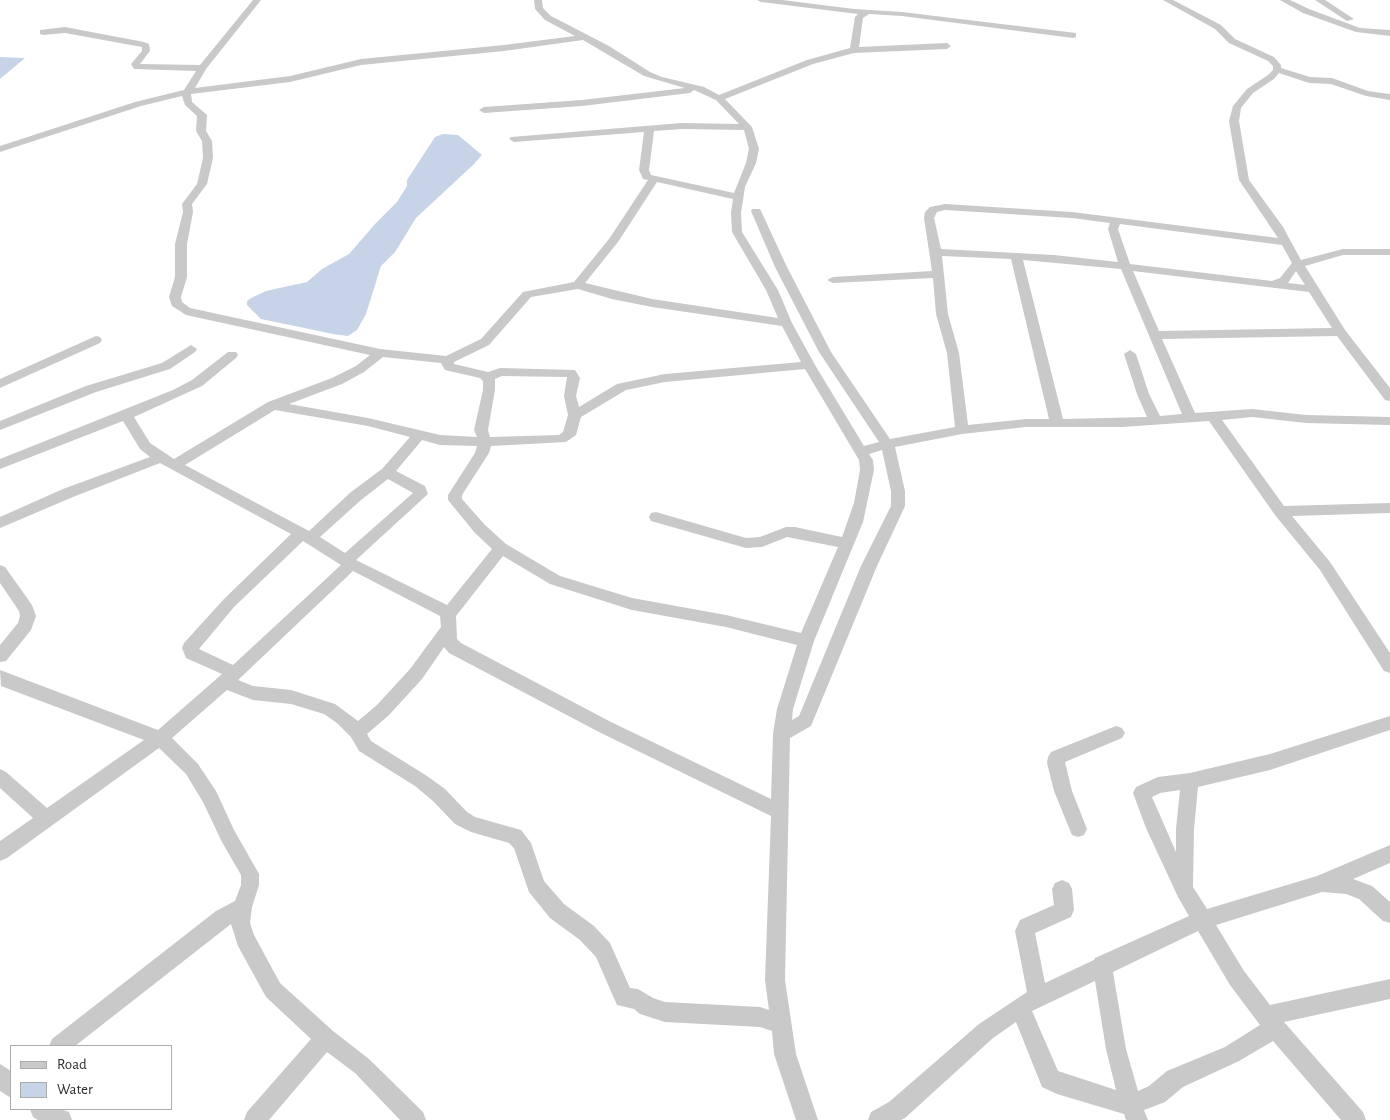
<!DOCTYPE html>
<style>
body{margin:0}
#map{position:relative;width:1390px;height:1120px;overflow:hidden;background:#fff;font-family:"Alegreya Sans",sans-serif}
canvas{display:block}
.legend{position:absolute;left:10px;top:1045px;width:162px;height:65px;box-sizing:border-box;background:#fff;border:1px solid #ababab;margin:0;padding:6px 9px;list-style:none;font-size:15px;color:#2c2c2c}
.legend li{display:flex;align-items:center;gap:10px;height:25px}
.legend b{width:25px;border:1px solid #ababab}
</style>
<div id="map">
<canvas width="1390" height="1120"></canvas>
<ul class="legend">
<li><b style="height:6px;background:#c9c9c9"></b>Road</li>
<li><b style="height:14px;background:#c7d4e8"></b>Water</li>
</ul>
</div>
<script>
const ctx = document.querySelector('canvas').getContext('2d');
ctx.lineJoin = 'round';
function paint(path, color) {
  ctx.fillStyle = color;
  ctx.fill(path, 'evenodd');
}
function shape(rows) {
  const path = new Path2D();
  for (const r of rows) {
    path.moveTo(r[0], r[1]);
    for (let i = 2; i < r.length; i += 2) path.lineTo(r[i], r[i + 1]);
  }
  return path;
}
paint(shape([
 [0,57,25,58,0,79],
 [443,134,458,135,482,155,473,165,416,218,395,252,381,266,366,314,357,330,348,336,333,334,261,319,247,305,247,301,251,298,266,291,307,282,322,269,349,254,375,224,397,202,407,186,407,180,435,137]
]), '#c7d4e8');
paint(shape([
 [253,0,261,0,206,69,195,88,290,76,361,59,504,45,575,36,545,20,535,9,534,0,542,0,543,8,551,16,609,46,650,72,662,77,704,87,719,95,807,60,850,48,855,17,858,14,761,2,757,0,782,0,854,9,902,12,1076,33,1076,37,1073,38,902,16,869,14,863,18,859,47,947,43,951,46,947,49,854,53,813,64,725,99,752,127,759,149,756,163,745,187,741,213,742,232,778,290,792,323,815,365,864,446,879,442,819,352,775,267,751,211,752,209,760,209,761,211,787,267,831,352,890,439,955,427,947,353,936,314,933,278,833,283,827,280,833,277,932,271,924,218,925,212,930,207,945,204,1072,212,1278,238,1239,180,1229,121,1233,106,1247,89,1268,75,1273,70,1273,66,1268,61,1229,43,1215,29,1163,0,1173,0,1221,25,1235,39,1274,57,1281,65,1281,68,1310,77,1332,78,1368,91,1390,94,1390,100,1366,96,1331,84,1309,83,1279,73,1274,79,1253,93,1241,108,1239,121,1249,180,1283,227,1301,260,1343,249,1390,249,1390,255,1343,255,1305,266,1345,330,1390,388,1390,401,1385,400,1337,336,1162,339,1195,413,1252,409,1306,415,1390,417,1390,425,1306,423,1252,417,1222,420,1284,506,1390,503,1390,513,1292,516,1330,562,1390,653,1390,673,1384,671,1320,570,1275,515,1209,421,1122,427,1026,427,962,434,895,447,905,491,905,506,877,566,811,726,790,738,785,980,796,1054,818,1120,796,1120,774,1054,772,1031,760,1027,665,1022,640,1014,634,1009,617,1005,596,957,580,940,550,918,529,892,514,848,509,843,471,832,455,824,433,801,415,786,359,751,351,737,337,723,324,714,291,704,253,700,227,690,172,738,198,764,216,791,234,830,259,874,259,885,252,907,250,923,254,935,280,983,333,1031,369,1059,423,1112,426,1120,400,1120,355,1073,327,1052,269,1120,244,1120,247,1112,311,1039,266,997,238,946,231,924,75,1046,49,1046,52,1039,216,911,235,901,241,885,241,875,222,842,203,802,186,774,159,748,7,858,0,861,0,841,33,818,0,788,0,769,6,772,47,808,144,740,1,686,0,670,158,730,222,674,186,658,182,648,184,643,224,599,291,534,160,463,73,497,0,528,0,517,63,489,150,457,140,449,123,421,0,469,0,459,173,390,192,380,228,352,236,352,238,355,236,358,202,386,134,417,150,443,174,459,268,402,332,378,356,366,370,355,186,315,172,306,169,297,175,277,175,244,183,212,182,204,197,184,203,158,202,141,196,131,197,116,185,105,182,96,141,106,0,152,0,146,135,102,184,90,196,71,134,69,131,64,142,51,142,47,65,33,43,35,40,34,40,30,65,27,144,42,149,44,150,51,140,64,200,65,253,0],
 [583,40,644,76,685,88,582,100,484,107,479,110,484,113,582,106,690,93,694,90,716,100,739,124,682,123,511,137,509,139,514,142,644,132,639,170,643,179,648,180,609,239,574,282,523,292,481,339,446,356,380,349,190,308,182,302,181,297,187,277,187,244,193,212,192,204,207,184,213,158,212,141,206,131,207,115,192,102,191,94,290,82,361,65,504,51,583,40],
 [682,129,744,130,749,149,746,163,734,193,651,175,649,170,654,131,682,129],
 [657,182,733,199,731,213,732,232,766,290,778,318,652,299,585,283,618,242,657,182],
 [945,210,1072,218,1110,223,1108,229,1118,262,1054,255,941,249,934,218,937,212,945,210],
 [1120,224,1282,245,1292,263,1280,278,1272,281,1130,264,1118,229,1120,224],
 [942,256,1011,259,1049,419,1026,419,968,425,959,353,948,314,942,256],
 [1023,260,1121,269,1182,414,1160,416,1149,394,1136,354,1130,350,1124,354,1137,394,1147,417,1063,419,1023,260],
 [1133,271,1309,292,1332,328,1159,331,1133,271],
 [1296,271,1305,285,1288,283,1296,271],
 [578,289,612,299,652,307,782,326,801,362,665,374,617,384,579,407,576,396,580,378,575,370,500,368,488,372,454,364,454,362,489,345,531,297,578,289],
 [383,357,441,363,445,370,480,378,483,381,483,390,474,430,477,437,440,435,368,418,289,404,342,384,364,372,383,357],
 [805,369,859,460,860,470,854,503,842,537,795,527,786,527,760,537,746,538,656,512,651,513,649,517,651,521,746,548,762,547,787,537,838,547,801,633,726,615,632,598,560,576,506,544,485,525,462,499,462,495,489,453,491,446,566,442,576,435,581,417,626,390,665,382,805,369],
 [502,376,567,377,564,396,568,415,563,432,559,435,490,437,488,430,495,390,495,379,502,376],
 [275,410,368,426,410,437,382,469,351,492,309,531,185,465,275,410],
 [422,440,440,445,477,446,475,453,448,495,448,500,475,533,492,549,447,605,356,560,428,494,425,486,396,471,422,440],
 [882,450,891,491,891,506,861,566,799,716,792,720,793,709,814,641,863,522,874,470,873,460,869,454,882,450],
 [388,479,413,493,345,553,320,537,361,500,388,479],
 [303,541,341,565,233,665,199,649,234,607,303,541],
 [503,556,550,584,632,610,726,627,797,645,777,709,773,734,771,799,611,722,461,643,457,639,456,616,503,556],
 [353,571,440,616,441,627,410,669,377,705,358,721,335,704,291,690,253,686,238,680,353,571],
 [444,647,449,653,599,732,771,816,765,980,769,1010,760,1007,665,1002,653,998,638,989,630,988,610,943,594,926,564,904,544,881,531,843,521,830,475,817,467,812,445,789,427,776,371,741,367,734,389,715,422,679,444,647],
 [1280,0,1290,0,1309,9,1360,28,1390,30,1390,36,1356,32,1303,13,1280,0],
 [1315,0,1325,0,1354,19,1347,21,1315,0],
 [96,336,100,337,102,340,100,343,0,388,0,379,96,336],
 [191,345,197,349,195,352,170,369,96,392,0,430,0,421,86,386,162,363,191,345],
 [0,565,5,567,32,605,36,616,31,630,6,661,0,662,0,645,18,623,20,616,19,611,0,583,0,565],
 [1390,716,1390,730,1270,770,1198,787,1194,829,1193,887,1207,909,1317,876,1390,845,1390,863,1353,879,1372,886,1390,902,1390,923,1383,921,1359,899,1346,894,1322,892,1216,925,1244,971,1270,1005,1390,979,1390,999,1284,1022,1363,1112,1366,1120,1341,1120,1273,1041,1239,1061,1183,1087,1165,1102,1144,1110,1148,1120,1126,1120,1124,1114,1057,1094,1042,1087,1016,1022,993,1038,905,1118,901,1120,868,1120,871,1112,889,1102,979,1024,1027,992,1015,931,1020,920,1054,905,1052,889,1055,883,1062,880,1069,883,1072,889,1074,910,1071,917,1035,933,1045,983,1094,960,1095,958,1189,916,1178,897,1146,828,1133,793,1136,787,1158,777,1190,773,1270,754,1390,716],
 [1180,790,1176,829,1176,852,1152,797,1160,793,1180,790],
 [1198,931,1230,985,1260,1025,1225,1047,1167,1071,1149,1086,1138,1091,1126,1049,1113,972,1198,931],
 [1095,981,1106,1049,1116,1090,1058,1071,1032,1011,1095,981],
 [1116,726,1122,728,1125,733,1122,738,1065,762,1072,791,1087,829,1084,835,1078,837,1072,835,1054,791,1047,763,1048,757,1051,752,1116,726],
 [0,1064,11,1071,11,1098,0,1091,0,1064],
 [30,1109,60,1109,69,1112,72,1120,38,1120,33,1117,30,1109]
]), '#c9c9c9');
</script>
